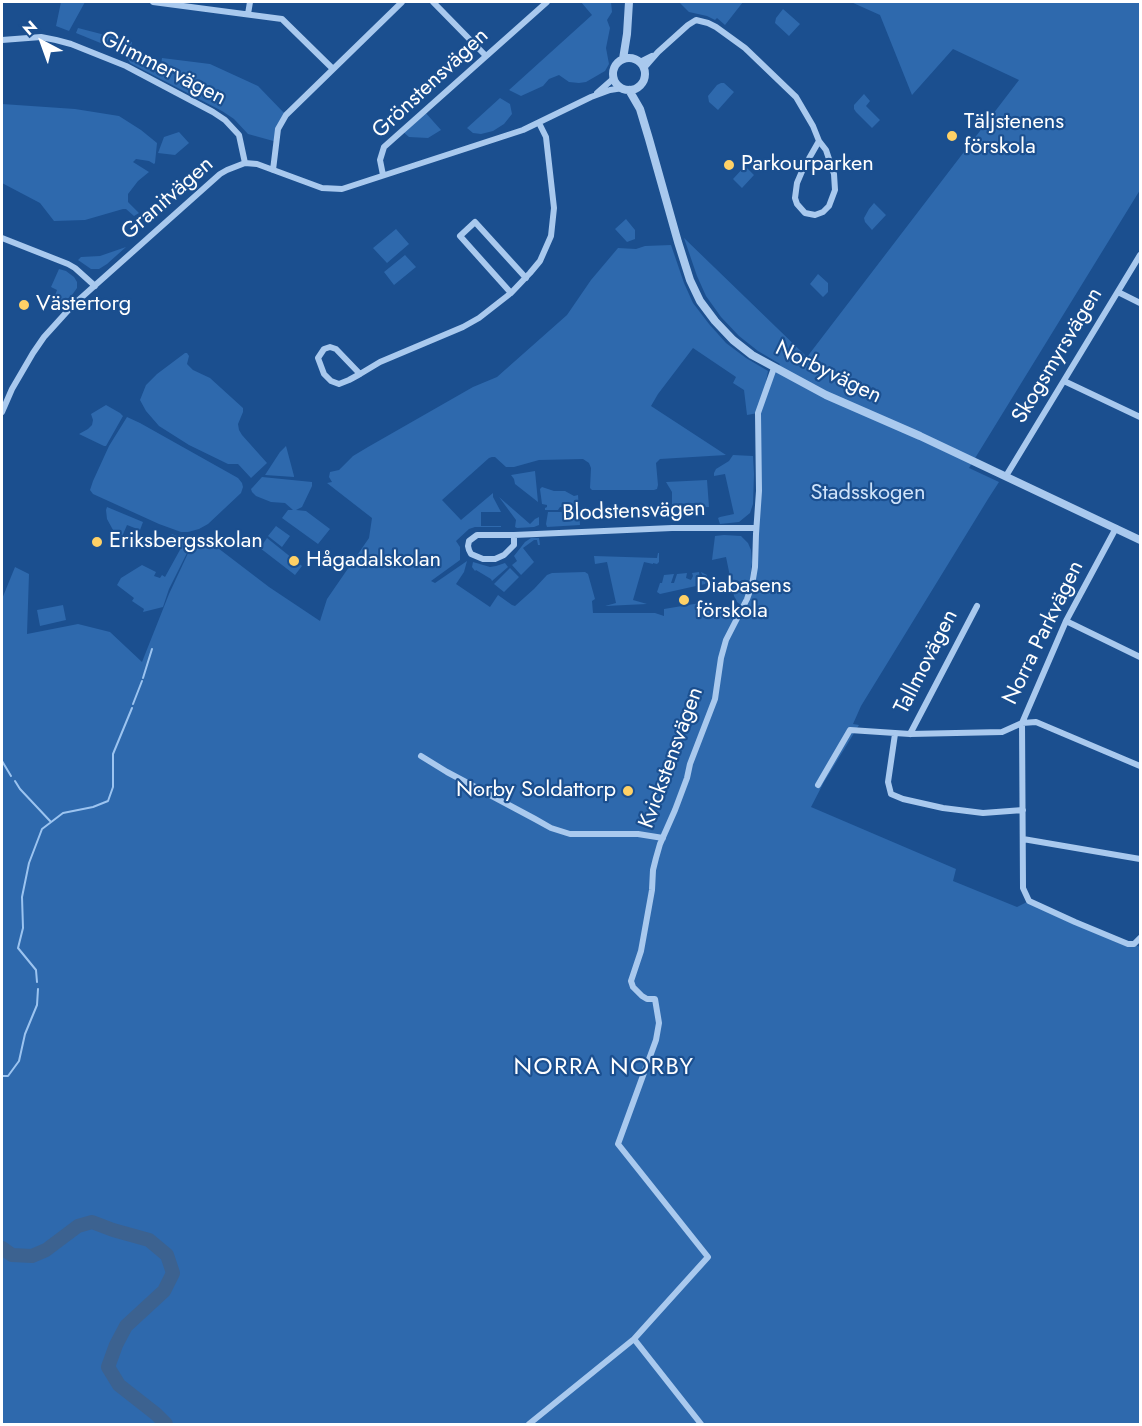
<!DOCTYPE html>
<meta charset="utf-8">
<style>
body{margin:0}
#map{position:relative;width:1142px;height:1426px;overflow:hidden;background:#1b4f8f;font-family:Jost,sans-serif}
canvas{display:block}
.frame{position:absolute;inset:0;border:3px solid #fff;pointer-events:none}
.north{position:absolute;left:12px;top:12px;width:60px;height:60px;-webkit-text-stroke:4px #1b4f8f;paint-order:stroke;rotate:319deg;font-size:16px;font-weight:700;line-height:24px;text-align:center;color:#fff}
.north::after{content:'';display:block;margin:auto;width:21px;height:27px;background:#fff;clip-path:polygon(50% 0,100% 100%,50% 72%,0 100%)}
</style>
<div id="map">
<canvas width="1142" height="1426"></canvas>
<div class="frame"></div>
<div class="north">N</div>
</div>
<script>
const ctx = document.querySelector('canvas').getContext('2d');
ctx.lineJoin = 'round';
function paint(path, color) {
  ctx.fillStyle = color;
  ctx.fill(path, 'evenodd');
}
function shape(rows) {
  const path = new Path2D();
  for (const r of rows) {
    if (r.length === 3) {
      path.moveTo(r[0] + r[2], r[1]);
      path.arc(r[0], r[1], r[2], 0, 2 * Math.PI);
      continue;
    }
    path.moveTo(r[0], r[1]);
    for (let i = 2; i < r.length; i += 2) path.lineTo(r[i], r[i + 1]);
  }
  return path;
}
function trace(path, color, width, dash) {
  ctx.strokeStyle = color;
  ctx.lineWidth = width;
  ctx.lineCap = dash ? 'butt' : 'round';
  ctx.setLineDash(dash || []);
  ctx.stroke(path);
}
function drawText(font, color, halo, rows, align = 'center') {
  ctx.font = font + ' Jost,sans-serif';
  ctx.lineWidth = 4.5;
  ctx.setLineDash([]);
  ctx.textBaseline = 'middle';
  ctx.strokeStyle = halo;
  ctx.fillStyle = color;
  for (const [text, x, y, turn = 0] of rows) {
    ctx.save();
    ctx.translate(x, y);
    ctx.rotate((+turn || 0) * Math.PI / 180);
    ctx.textAlign = isNaN(turn) ? turn : align;
    if (halo) ctx.strokeText(text, 0, 0);
    ctx.fillText(text, 0, 0);
    ctx.restore();
  }
}
paint(shape([
 [61,2,85,2,69,31,56,26],
 [581,2,611,2,612,12,607,20,610,28,606,48,609,64,605,71,586,82,579,83,569,82,559,75,549,79,543,86,521,96,509,90,592,15],
 [679,2,743,2,725,25,717,18,715,20,707,16,689,12],
 [851,2,1140,2,1140,190,969,468,999,482,988,499,861,706,853,724,859,725,824,782,811,807,956,869,953,881,1017,907,1029,901,1140,947,1140,1424,2,1424,2,599,15,567,29,574,27,634,78,624,110,632,142,662,169,594,196,536,214,545,269,587,320,621,327,599,369,538,372,518,327,483,332,482,329,477,330,472,339,470,353,456,368,447,473,387,497,377,567,315,591,280,618,248,636,249,645,246,671,245,684,283,693,303,709,324,726,343,746,358,768,371,763,398,771,377,780,364,758,351,739,336,721,317,706,296,697,276,684,238,807,357,1019,80,953,49,912,95,880,15],
 [693,348,736,377,733,383,744,390,747,415,758,413,755,567,739,614,734,612,708,609,706,602,664,609,664,616,655,613,593,613,592,601,595,599,588,574,585,572,552,573,547,575,534,589,515,606,512,605,498,595,490,607,456,584,464,572,467,561,435,583,431,581,460,560,460,547,456,541,469,529,475,527,501,527,501,526,481,526,481,512,501,512,493,497,493,493,461,520,442,500,489,458,492,457,495,457,506,467,514,467,539,460,583,459,589,463,591,468,590,488,592,490,654,490,657,489,658,485,656,463,660,459,726,455,651,406,658,394],
 [783,9,800,24,789,36,775,23,776,18],
 [78,28,132,42,129,57,161,65,162,58,210,64,258,86,286,115,278,129,277,142,248,134,234,119,222,111,130,63,125,53,76,33],
 [721,83,724,83,734,92,718,110,709,102,708,96,717,85],
 [864,94,870,101,866,106,880,120,872,128,856,112,854,109,854,105],
 [500,98,510,104,512,114,504,124,493,131,481,134,473,133,467,128],
 [2,104,75,109,119,116,141,130,157,143,155,163,154,164,149,161,136,159,133,162,149,172,138,181,128,194,128,202,139,213,134,216,126,209,123,209,85,220,54,221,40,203,2,183],
 [424,111,441,130,428,138,409,137,402,131],
 [179,132,189,143,175,155,158,153,164,137],
 [745,166,754,175,742,188,733,179],
 [874,203,886,215,872,230,865,222,864,218,869,209],
 [626,219,635,230,635,239,627,242,615,229],
 [396,229,409,244,387,263,373,248],
 [126,247,107,264,99,269,91,269,78,260,81,257,100,256],
 [405,255,416,267,394,285,384,272],
 [59,269,66,271,74,277,77,282,77,288,72,295,53,311,50,309,57,290,51,287],
 [818,274,828,283,828,292,823,297,810,284],
 [185,353,187,353,189,356,187,364,193,370,210,378,243,408,243,412,238,424,239,430,242,435,267,463,251,478,238,464,228,464,189,445,159,426,146,411,140,400,146,385,157,374],
 [106,405,120,413,123,416,106,446,104,446,79,434,88,429,92,425,93,420,91,414],
 [127,417,140,423,238,478,242,483,243,487,241,493,208,524,199,529,188,532,181,532,159,524,93,494,90,490,93,481,109,446],
 [286,446,294,476,294,477,265,475,280,452],
 [733,455,753,456,754,474,753,504,750,513,739,522,720,524,718,518,720,517,734,514,725,474,714,476,714,473,716,469,729,461],
 [535,471,538,502,515,484,514,479,511,475],
 [262,477,312,482,312,486,302,507,296,510,306,511,330,529,318,544,282,518,288,510,293,510,285,503,271,502,256,496,252,492,251,489,253,487],
 [707,480,709,507,700,507,699,503,676,504,675,508,672,508,672,492,666,482],
 [542,487,554,491,565,491,574,496,578,495,579,510,565,510,563,507,560,507,558,510,545,510,545,508,547,507,547,505,542,504,540,489],
 [499,497,530,524,535,519,539,517,539,525,534,527,517,528,515,527,516,520],
 [107,507,143,522,140,530,127,525,121,539,113,530,107,519,106,510],
 [548,512,579,512,580,525,547,527,546,524],
 [276,526,290,536,282,547,268,536],
 [172,534,188,541,190,545,188,551,169,589,163,607,143,612,144,609,132,601,134,598,117,585,121,578,142,565,156,572,154,576,160,578,162,575,165,577,181,548,168,541],
 [724,535,741,536,748,543,751,550,752,562,750,581,746,594,741,605,737,602,734,596,726,557,712,560,715,536],
 [267,538,302,566,295,575,260,548],
 [531,538,539,538,540,545,538,545,537,540,534,540,523,548,534,562,521,575,512,565,517,561,514,556,525,542],
 [658,553,659,553,659,562,657,564,653,563,653,564,644,562,633,600,647,604,605,606,616,603,607,562,595,564,594,556,657,558],
 [473,562,490,567,496,566,505,563,508,567,492,581,491,579,476,570,475,571,472,567],
 [510,568,519,577,504,592,494,584],
 [699,572,700,580,704,579,701,572,707,575,708,580,705,584,660,594,657,592,660,583,662,583,664,575,674,574,671,583,674,583,677,574,687,573,686,578,691,580,693,576,692,573],
 [63,605,66,620,40,626,37,610]
]), '#2e69ad');
trace(shape([
 [143,678,152,649],
 [133,704,142,681],
 [2,761,11,776],
 [15,781,20,789,51,822],
 [37,982,36,970,18,948,23,928,22,897,29,863,42,829,63,813,93,807,108,801,113,787,113,754,132,708],
 [2,1076,8,1076,19,1061,25,1034,37,1005,38,989]
]), '#9cc4f0', 2);
trace(shape([
 [2,1248,12,1255,32,1256,46,1250,78,1226,92,1222,113,1230,149,1240,167,1255,173,1273,164,1291,126,1326,116,1345,108,1367,119,1385,156,1414,166,1424]
]), '#3c6290', 14);
trace(shape([
 [153,2,282,19,333,69],
 [433,2,486,56],
 [248,14,250,2],
 [2,40,41,37,56,40,71,44,126,66,213,112,225,120,239,135,245,163],
 [640,62,652,56],
 [644,68,658,52,688,25,696,20,708,23,716,27,745,48,796,97,813,126,819,141,826,150,834,174,835,190,829,206,823,212,815,215,805,213,797,204,795,198,797,183,803,169,819,141],
 [597,93,614,78],
 [273,170,278,129,286,115,402,2],
 [383,175,380,160,384,147,547,2],
 [2,238,68,264,75,268,95,286],
 [1118,292,1140,303],
 [511,293,460,236,475,222,526,278],
 [360,374,336,349,330,347,324,349,318,358,324,374,331,381,339,384,349,380,360,374,380,362,463,327,479,318,511,293,530,273,540,261,551,236,554,208,546,137,539,123],
 [1064,381,1140,417],
 [2,412,12,389,33,353,44,337,73,305,220,174,227,170,245,163,257,164,322,188,342,189,523,130,591,97,610,90,623,88],
 [1006,476,1140,255],
 [1116,528,1066,621,1022,723,1023,888,1029,901,1075,922,1128,944,1134,944,1140,938],
 [514,535,514,545,504,555,495,559,483,559,471,554,469,550,468,546,469,541,477,535,514,535,672,528,756,528],
 [1066,621,1140,657],
 [895,734,888,782,891,794,903,799,943,808,983,813,1023,810],
 [910,734,977,606],
 [421,756,447,772,535,819,551,828,570,834,638,834,663,838],
 [818,785,850,730,910,734,1002,732,1022,723,1036,722,1140,766],
 [1023,839,1140,859],
 [529,1424,634,1339],
 [701,1424,634,1339,708,1257,618,1144,656,1040,659,1023,655,999,647,999,642,996,633,987,631,981,641,951,652,890,653,870,656,858,660,844,675,810,687,778,690,764,715,699,721,658,726,640,747,599,752,585,755,567,756,534,759,491,758,413,774,368]
]), '#a9c9ee', 6);
trace(shape([
 [629,74,16],
 [623,59,627,34,629,2],
 [629,90,640,109,649,139,678,242,690,280,700,301,715,321,733,340,752,355,826,395,920,436,1140,540]
]), '#a9c9ee', 8);
for (const [x, y, r, color] of [
 [952,136,6,"#ffd166"],
 [729,165,6,"#ffd166"],
 [24,305,6,"#ffd166"],
 [97,542,6,"#ffd166"],
 [294,561,6,"#ffd166"],
 [684,600,6,"#ffd166"],
 [628,791,6,"#ffd166"]
]) {
  const dot = new Path2D();
  dot.arc(x, y, r, 0, 2 * Math.PI);
  ctx.fillStyle = color;
  ctx.fill(dot);
  trace(dot, '#1b4f8f', 2);
}
drawText('22px', '#fff', '#1b4f8f', [
 ["Glimmervägen",163,69,27],
 ["Grönstensvägen",431,84,-43],
 ["Granitvägen",168,199,-41],
 ["Skogsmyrsvägen",1058,356,-59],
 ["Norbyvägen",828,373,26],
 ["Blodstensvägen",634,512,-2],
 ["Norra Parkvägen",1044,633,-64],
 ["Tallmovägen",927,662,-63],
 ["Kvickstensvägen",672,758,-70]
]);
drawText('22px', '#fff', '#1b4f8f', [
 ["Täljstenens",964,123],
 ["förskola",964,148],
 ["Parkourparken",741,165],
 ["Västertorg",36,305],
 ["Eriksbergsskolan",109,542],
 ["Hågadalskolan",306,561],
 ["Diabasens",696,587],
 ["förskola",696,612],
 ["Norby Soldattorp",616,791,"right"]
], 'left');
drawText('22px', '#cfe3fa', '#1b4f8f', [
 ["Stadsskogen",868,494]
]);
ctx.letterSpacing = '1.5px';
drawText('24px', '#fff', '#1b4f8f', [
 ["NORRA NORBY",604,1068]
]);
ctx.letterSpacing = '0px';
</script>
